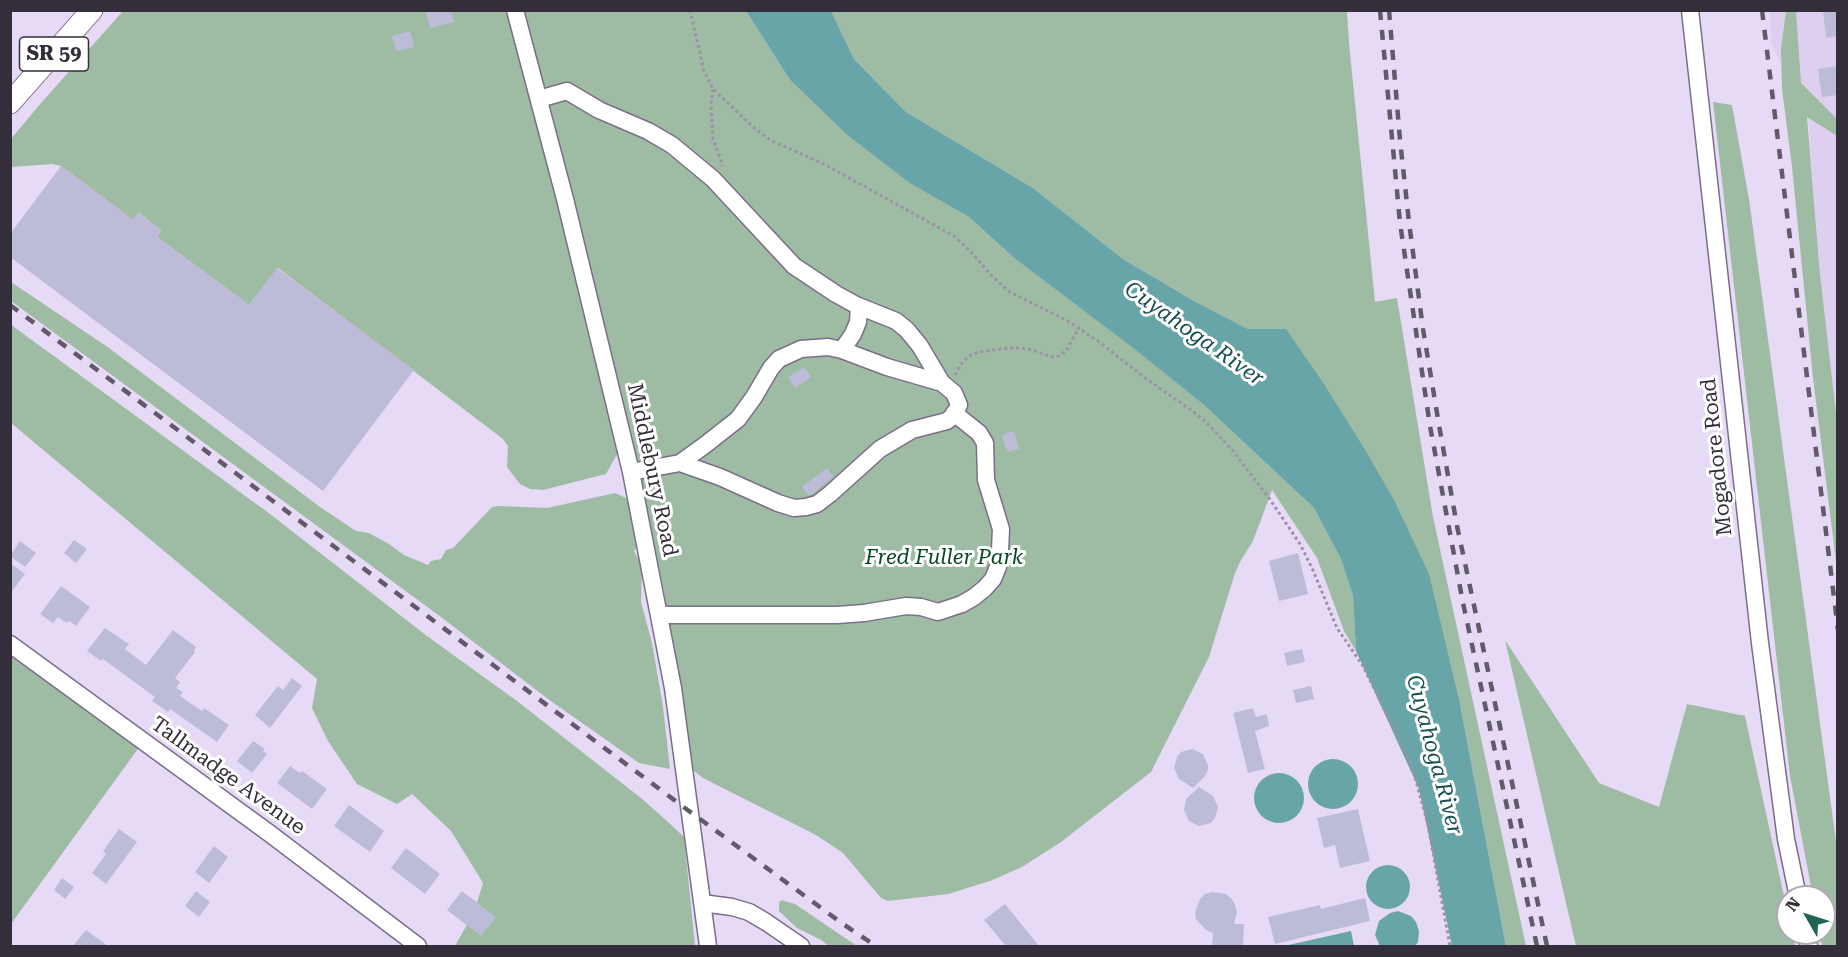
<!DOCTYPE html>
<style>
body{margin:0}
#map{position:relative;width:1848px;height:957px;overflow:hidden;background:#e7daf6;font-family:"Roboto Serif",serif}
canvas{display:block}
.frame{position:absolute;inset:0;border:12px solid #332e39;pointer-events:none}
.north{position:absolute;left:1776px;top:885px;width:60px;height:60px;box-sizing:border-box;background:#fff;border:2px solid #adabb0;border-radius:50%;rotate:309deg;font-size:16px;font-weight:700;line-height:24px;text-align:center;color:#332e39}
.north::after{content:'';display:block;margin:auto;width:21px;height:27px;background:#1f6455;clip-path:polygon(50% 0,100% 100%,50% 72%,0 100%)}
</style>
<div id="map">
<canvas width="1848" height="957"></canvas>
<div class="frame"></div>
<div class="north">N</div>
</div>
<script>
const ctx = document.querySelector('canvas').getContext('2d');
ctx.lineJoin = 'round';
function paint(path, color) {
  ctx.fillStyle = color;
  ctx.fill(path, 'evenodd');
}
function shape(rows) {
  const path = new Path2D();
  for (const r of rows) {
    if (r.length === 3) {
      path.moveTo(r[0] + r[2], r[1]);
      path.arc(r[0], r[1], r[2], 0, 2 * Math.PI);
      continue;
    }
    path.moveTo(r[0], r[1]);
    for (let i = 2; i < r.length; i += 2) path.lineTo(r[i], r[i + 1]);
  }
  return path;
}
function trace(path, color, width, dash) {
  ctx.strokeStyle = color;
  ctx.lineWidth = width;
  ctx.lineCap = dash ? 'butt' : 'round';
  ctx.setLineDash(dash || []);
  ctx.stroke(path);
}
function drawText(font, color, halo, rows, align = 'center') {
  ctx.font = font + ' "Roboto Serif",serif';
  ctx.lineWidth = 6;
  ctx.setLineDash([]);
  ctx.textBaseline = 'middle';
  ctx.strokeStyle = halo;
  ctx.fillStyle = color;
  for (const [text, x, y, turn = 0] of rows) {
    ctx.save();
    ctx.translate(x, y);
    ctx.rotate((+turn || 0) * Math.PI / 180);
    ctx.textAlign = isNaN(turn) ? turn : align;
    if (halo) ctx.strokeText(text, 0, 0);
    ctx.fillText(text, 0, 0);
    ctx.restore();
  }
}
paint(shape([
 [1770,11,1837,11,1837,422,1820,274,1808,116,1771,43]
]), '#decef0');
paint(shape([
 [123,11,508,11,620,449,606,474,543,490,530,489,520,484,507,467,508,446,503,439,278,268,249,305,157,237,161,230,139,213,133,220,61,166,52,164,11,167,10,140,41,103],
 [524,11,746,11,790,80,847,135,910,182,969,217,1014,258,1133,347,1204,405,1314,508,1341,559,1353,596,1356,651,1344,631,1317,558,1272,490,1253,541,1241,560,1235,573,1209,657,1151,772,1061,842,1022,867,990,881,948,894,888,901,881,898,843,853,816,835,703,778,694,771,689,760,664,592,635,452,574,198],
 [831,11,1347,11,1349,43,1375,302,1397,298,1433,517,1526,946,1506,946,1460,704,1248,329,1194,301,1123,259,1033,188,906,112,854,59],
 [1786,11,1796,11,1801,83,1837,119,1837,136,1807,117,1820,274,1837,422,1837,569,1813,378,1792,167,1782,89,1781,49],
 [1713,102,1732,105,1749,199,1837,849,1837,946,1822,946,1820,933,1824,933,1824,897,1813,897,1790,776],
 [11,282,109,348,320,507,356,531,369,533,389,544,404,555,428,565,431,561,441,559,446,550,453,548,492,507,499,506,547,508,615,493,626,498,631,503,637,540,637,547,634,551,642,566,641,602,652,643,663,707,670,769,639,763,548,699,441,617,11,301],
 [10,324,270,514,427,636,517,701,641,798,668,822,684,837,695,946,455,946,474,912,483,883,451,831,412,794,397,804,357,784,328,741,312,708,317,679,11,423],
 [1505,640,1599,783,1659,807,1687,704,1745,716,1788,915,1788,933,1792,933,1795,946,1576,946],
 [11,652,140,746,11,924],
 [781,900,795,904,857,946,829,946,821,940,797,928,779,911,779,903]
]), '#9ebca3');
paint(shape([
 [746,11,831,11,854,59,906,112,1033,188,1123,259,1194,301,1248,329,1286,329,1324,384,1367,453,1394,500,1429,574,1460,704,1506,946,1452,946,1419,789,1356,651,1353,596,1341,559,1314,508,1204,405,1132,347,1014,258,969,217,910,183,847,135,790,80],
 [1333,784,25],
 [1279,798,25],
 [1388,887,22],
 [1398,911,1411,916,1416,922,1419,931,1418,942,1415,946,1380,946,1375,935,1379,921,1390,913],
 [1351,931,1354,946,1284,946]
]), '#68a5a8');
paint(shape([
 [425,10,451,10,454,22,430,28],
 [1823,10,1838,10,1838,36,1826,38],
 [410,31,414,47,396,51,392,36],
 [1838,66,1838,95,1822,97,1818,69],
 [61,166,133,220,138,213,162,230,157,237,249,305,277,268,414,370,323,491,10,257,10,234],
 [804,367,811,377,795,388,788,377],
 [1014,431,1019,449,1007,452,1002,435],
 [827,468,833,477,812,494,808,495,802,487],
 [74,540,87,549,76,563,64,553],
 [20,541,36,553,25,567,10,556],
 [1298,553,1308,594,1279,601,1269,561],
 [10,563,25,574,10,594],
 [61,586,90,607,76,626,69,621,67,623,58,617,53,623,40,614],
 [105,628,129,644,125,649,146,665,173,630,196,647,194,651,195,652,175,678,180,682,176,688,183,692,180,696,202,711,204,708,229,725,217,742,170,709,168,712,152,701,155,697,103,659,101,661,87,651],
 [1302,649,1305,662,1287,666,1284,653],
 [292,678,302,686,270,728,255,715,278,686,283,690],
 [1311,686,1314,699,1296,703,1293,690],
 [1253,708,1256,717,1267,714,1269,726,1255,731,1265,769,1248,773,1233,713],
 [253,741,265,749,263,751,267,754,252,773,237,761],
 [1192,749,1203,754,1208,765,1208,770,1205,776,1193,788,1179,779,1174,768,1177,757,1181,752],
 [290,766,300,773,302,771,327,789,312,809,277,783],
 [1199,787,1213,796,1218,807,1215,818,1211,823,1199,826,1189,821,1184,810,1186,799],
 [349,805,384,831,370,852,334,826],
 [1358,809,1370,861,1340,868,1335,845,1324,848,1317,818],
 [119,829,137,842,106,884,92,873,106,854,103,851],
 [214,846,228,857,209,883,195,872],
 [406,848,440,874,425,894,391,868],
 [62,878,74,887,65,899,54,890],
 [196,891,210,902,199,917,185,906],
 [462,891,496,917,481,936,447,910],
 [1212,892,1226,894,1232,899,1235,905,1237,912,1234,924,1244,924,1243,946,1212,946,1213,933,1206,930,1196,919,1195,912,1200,899,1205,894],
 [1365,898,1370,921,1275,944,1268,917,1320,905,1321,909],
 [1005,904,1039,946,1006,946,984,920],
 [86,930,108,946,73,946]
]), '#bcbcd9');
const minor = shape([
 [515,10,565,199,631,472,673,688,708,946],
 [1690,10,1760,643,1786,839,1798,897],
 [539,99,567,91,599,110,648,131,672,145,713,179,794,266,836,294,856,305,896,321,907,330,920,346,942,383],
 [842,350,853,334,858,322,859,306],
 [631,472,680,463,705,445,738,419,754,397,771,368,779,359,801,349,828,347,842,350,887,367,942,383,954,393,959,405,954,415,947,421,912,430,880,449,830,494,817,504,806,507,794,508,778,503,720,477,680,463],
 [660,615,837,615,864,613,906,606,921,607,938,612,962,604,974,597,985,588,993,579,998,567,1000,550,1001,529,986,480,985,443,979,433,954,413],
 [10,644,269,833,418,946],
 [702,903,732,907,749,912,766,922,801,946],
 [1806,933,1809,946]
]);
const major = shape([
 [10,103,92,10]
]);
trace(minor, '#7b6e88', 19);
trace(major, '#7b6e88', 23);
trace(shape([
 [690,10,704,71,713,89,753,127,770,140,824,164,954,236,969,250,994,278,1010,292,1066,320,1098,341,1145,378,1194,412,1210,426,1233,451,1269,498,1300,544,1312,568,1337,628,1363,666,1412,766,1428,825,1450,946],
 [713,89,711,104,713,139,723,166],
 [955,375,962,363,969,356,979,352,1007,348,1020,348,1032,350,1052,357,1059,356,1066,351,1079,328]
]), '#9c92a7', 3, [3, 3]);
trace(minor, '#fff', 16);
trace(major, '#fff', 21);
trace(shape([
 [1380,10,1400,223,1430,426,1463,603,1537,946],
 [1389,10,1400,140,1409,222,1423,329,1439,425,1457,526,1547,946],
 [1762,10,1838,630],
 [10,305,689,811,843,924,876,946]
]), '#615a6a', 4.5, [10, 10]);
for (const [x, y, w] of [
 [54,54,69]
]) {
  const box = new Path2D();
  box.roundRect(x - w / 2, y - 17, w, 34, 4.5);
  ctx.fillStyle = '#fff';
  ctx.fill(box);
  trace(box, '#332e39', 1.5);
}
drawText('bold 20px', '#332e39', null, [
 ["SR 59",54,54]
]);
drawText('21px', '#332e39', '#fff', [
 ["Mogadore Road",1717,457,-96],
 ["Middlebury Road",652,470,78],
 ["Tallmadge Avenue",228,776,36]
]);
drawText('italic 21px', '#054820', '#fff', [
 ["Fred Fuller Park",944,558]
]);
drawText('italic 22px', '#184f51', '#fff', [
 ["Cuyahoga River",1194,334,35],
 ["Cuyahoga River",1434,755,75]
]);
</script>
